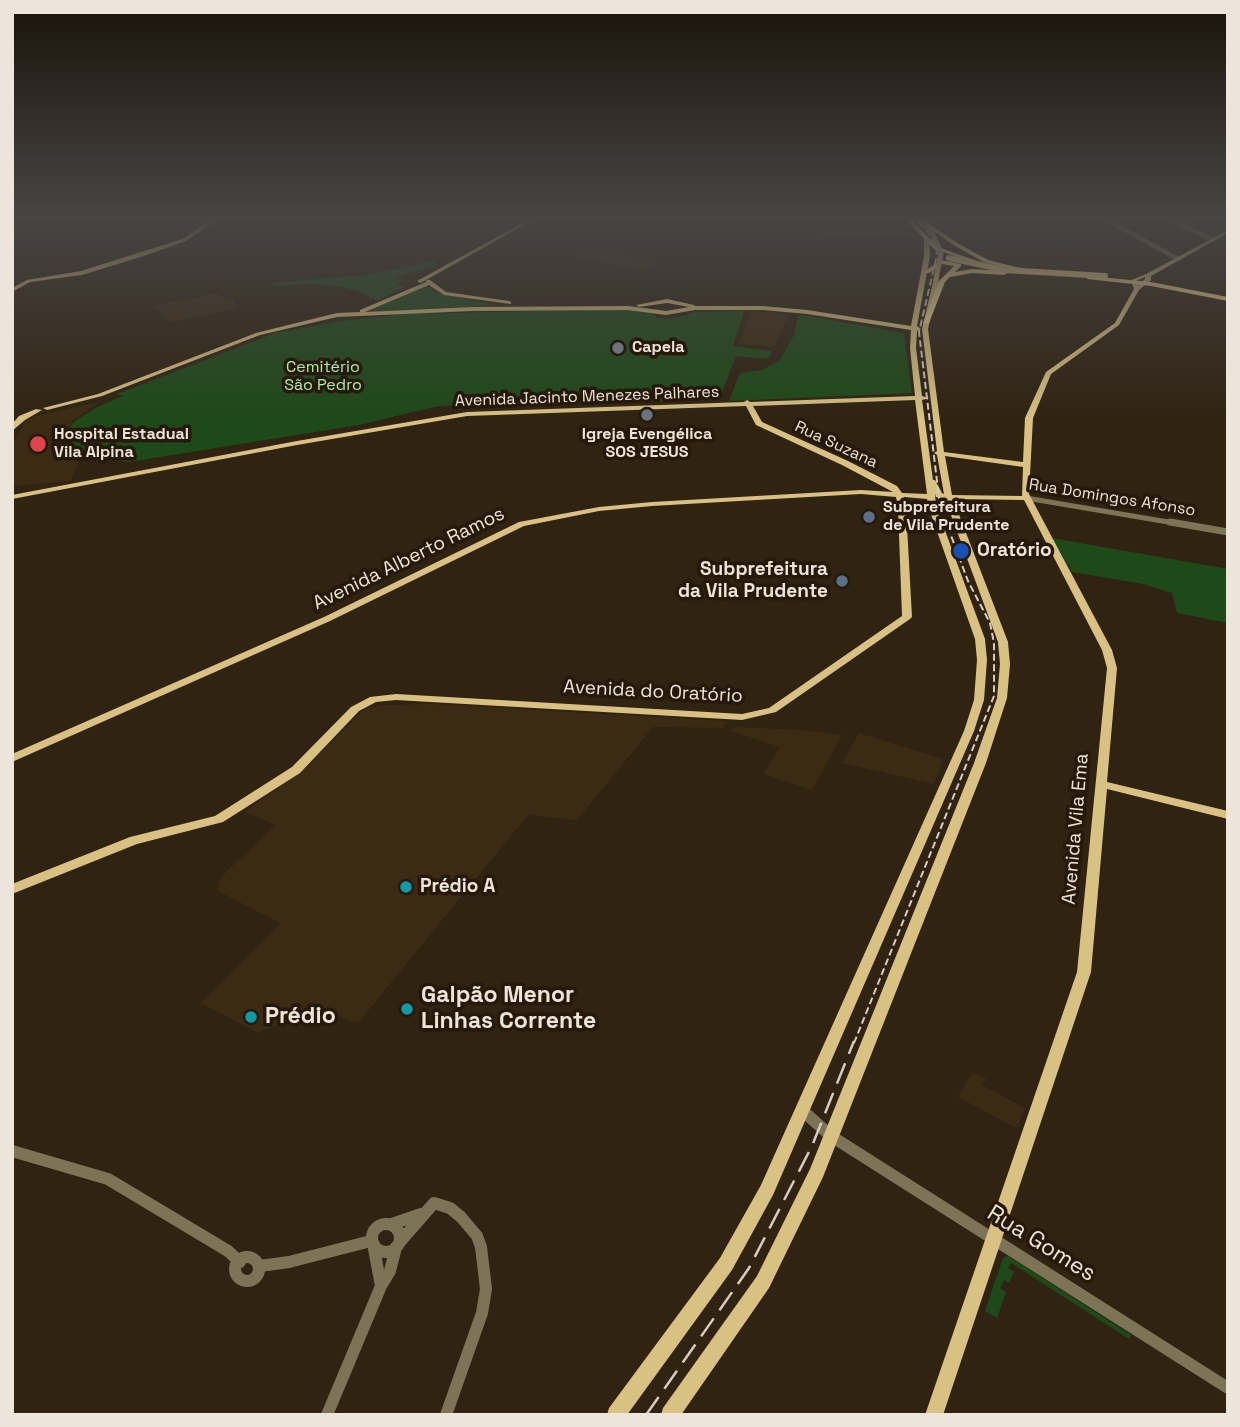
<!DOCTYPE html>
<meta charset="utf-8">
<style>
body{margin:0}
#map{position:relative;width:1240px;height:1427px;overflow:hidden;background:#302312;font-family:"Space Grotesk",sans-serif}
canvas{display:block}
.frame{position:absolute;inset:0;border:14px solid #eee5da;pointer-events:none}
</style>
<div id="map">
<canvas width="1240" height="1427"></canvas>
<div class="frame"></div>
</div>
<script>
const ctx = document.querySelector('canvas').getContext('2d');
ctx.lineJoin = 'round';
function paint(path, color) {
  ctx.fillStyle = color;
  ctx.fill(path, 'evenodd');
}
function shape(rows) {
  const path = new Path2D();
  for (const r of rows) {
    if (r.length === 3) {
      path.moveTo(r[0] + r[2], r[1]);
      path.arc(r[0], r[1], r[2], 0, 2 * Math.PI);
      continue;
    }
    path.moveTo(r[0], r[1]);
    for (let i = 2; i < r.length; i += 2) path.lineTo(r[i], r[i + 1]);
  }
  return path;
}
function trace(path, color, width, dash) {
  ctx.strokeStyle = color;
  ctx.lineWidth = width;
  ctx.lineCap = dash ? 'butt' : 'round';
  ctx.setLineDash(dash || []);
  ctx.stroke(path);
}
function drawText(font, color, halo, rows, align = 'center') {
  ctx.font = font + ' "Space Grotesk",sans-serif';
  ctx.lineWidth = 7;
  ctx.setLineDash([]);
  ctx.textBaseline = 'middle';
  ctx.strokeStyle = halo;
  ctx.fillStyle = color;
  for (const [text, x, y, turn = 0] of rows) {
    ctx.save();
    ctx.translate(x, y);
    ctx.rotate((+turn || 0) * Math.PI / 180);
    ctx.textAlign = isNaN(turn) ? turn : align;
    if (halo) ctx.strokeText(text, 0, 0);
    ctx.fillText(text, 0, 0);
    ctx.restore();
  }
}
paint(shape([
 [904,224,912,235,816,239,822,230],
 [602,251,659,264,647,269,635,270,574,256],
 [217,293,226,300,235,300,233,305,236,309,169,322,153,306],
 [751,311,789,314,774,347,739,344],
 [100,402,72,421,62,442,81,455,71,481,12,486,12,445,24,423,35,416],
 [431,704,726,721,723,728,653,727,577,820,528,815,358,1023,326,1012,297,1017,258,1033,201,1003,280,923,218,891,219,880,228,870,276,825,245,812,303,770,366,708,387,705],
 [734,727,802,730,842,735,812,790,763,774,780,747,731,731],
 [859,733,943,759,934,784,842,763],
 [972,1072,986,1078,982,1085,1025,1108,1018,1126,1014,1127,958,1097]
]), '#3c2b14');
paint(shape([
 [433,261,440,265,395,277,403,280,396,284,406,286,377,301,357,291,338,286,313,284,276,286,271,283,365,275],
 [423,285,440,294,497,305,366,312],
 [636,309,649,312,657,318,671,319,696,312,744,311,733,346,772,351,768,359,736,356,719,400,438,406,359,425,129,462,91,457,74,448,68,440,69,428,75,421,97,407,123,396,117,394,275,333,334,322,403,314],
 [802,315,904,333,912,393,729,401,740,373,762,370,780,360,794,335,798,316],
 [1052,538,1228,569,1228,623,1177,613,1172,593,1143,584,1072,572],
 [1008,1256,1131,1335,1129,1339,1011,1263,1008,1268,1014,1272,1009,1283,1004,1280,1000,1288,1006,1292,997,1318,985,1311,1003,1258]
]), '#1e4919');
trace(shape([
 [1107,220,1178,259],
 [1173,220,1213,240]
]), '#7d7356', 4.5);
trace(shape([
 [1026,498,1180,524]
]), '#7d7356', 5);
trace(shape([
 [1170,522,1228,532]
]), '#7d7356', 7);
trace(shape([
 [803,1111,831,1136,1228,1388],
 [12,1151,108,1179,228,1251,240,1262],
 [386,1238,14],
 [392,1224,421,1214],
 [399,1243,434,1203,450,1208,461,1217,477,1236,481,1247,486,1289,482,1313,446,1415],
 [374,1249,381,1286],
 [247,1269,12],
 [260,1266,289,1262,371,1241],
 [327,1415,381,1286,390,1271,396,1247]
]), '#7d7356', 12);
paint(shape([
 [212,220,217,220,186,241,147,255,82,275,30,282,12,292,12,288,27,280,81,271,182,239,212,220],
 [528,220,533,220,426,280,430,280,446,292,509,301,511,302,511,304,444,295,429,285,365,312,472,307,628,306,666,311,689,307,667,303,639,307,636,305,667,299,694,305,695,306,763,306,807,310,911,326,924,256,924,240,929,239,930,256,917,326,921,329,917,331,916,348,922,396,929,398,922,400,933,480,935,480,942,493,944,494,937,455,934,453,937,451,922,329,934,278,939,279,928,329,944,452,1023,462,1025,418,1046,372,1115,323,1134,289,1131,280,1146,274,1228,230,1228,233,1151,276,1151,280,1139,290,1119,325,1051,374,1033,418,1029,494,1112,650,1117,668,1107,782,1228,811,1228,819,1107,789,1091,972,943,1415,925,1415,1077,972,1107,668,1102,650,1024,500,953,499,1008,642,1010,664,1007,698,986,763,823,1177,769,1288,681,1415,661,1415,663,1408,757,1276,810,1169,974,763,997,698,1000,664,998,642,945,499,936,497,935,494,936,506,985,639,987,660,984,700,974,731,773,1195,732,1270,627,1415,607,1415,609,1408,720,1258,761,1185,964,731,974,700,977,660,975,639,928,506,927,499,904,497,906,508,912,617,910,619,776,712,742,720,396,700,376,702,359,711,300,773,223,822,137,844,12,894,12,884,130,837,215,816,292,767,351,707,370,697,396,694,742,714,769,708,902,616,898,508,896,497,861,494,652,506,599,511,524,526,330,621,12,762,12,754,324,617,519,522,599,507,652,502,861,490,893,492,842,465,756,425,746,406,467,416,297,445,12,499,12,495,297,441,467,412,744,402,747,400,750,402,915,396,910,348,911,330,807,314,763,310,695,310,666,315,628,310,472,311,337,317,260,335,102,396,47,410,43,408,98,394,256,333,337,313,360,312,360,310,426,282,426,280,420,283,417,281,528,220],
 [1145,277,1145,279,1138,285,1136,281,1145,277],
 [915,400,927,494,902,493,897,486,848,461,762,422,753,406,915,400],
 [945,456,1023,467,1022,496,952,495,945,456],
 [916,220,921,220,935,233,935,235,931,235,916,220],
 [36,409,42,410,25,420,12,431,12,424,19,416,36,409]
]), '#d8c183');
paint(shape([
 [906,220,912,220,938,247,977,261,972,262,934,249,906,220],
 [917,220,923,220,959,244,988,260,1028,270,1025,272,984,262,955,246,917,220],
 [941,260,961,264,961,266,955,272,972,269,1004,271,1007,273,1004,275,972,273,950,277,945,282,929,323,923,324,939,281,954,266,942,264,929,273,925,273,925,271,941,260],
 [1089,276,1151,282,1228,297,1228,301,1151,286,1087,279,1087,277,1089,276]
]), '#fbe095');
trace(shape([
 [854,1043,994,696,994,643,990,623,968,581,940,506,919,332,937,255,936,246,927,231,915,220]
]), '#d6ccc1', 2, [7, 3.5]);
trace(shape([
 [646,1415,749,1268,812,1146,854,1041]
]), '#d6ccc1', 2.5, [22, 10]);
trace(shape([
 [933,234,941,253,936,279]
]), '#d8c183', 5);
trace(shape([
 [949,258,1005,270,1105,276]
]), '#fbe095', 6);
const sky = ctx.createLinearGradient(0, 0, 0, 420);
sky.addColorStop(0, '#1a130a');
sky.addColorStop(0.52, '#484544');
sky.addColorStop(1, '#48454400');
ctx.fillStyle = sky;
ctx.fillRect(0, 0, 1240, 420);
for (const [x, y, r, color] of [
 [618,348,7,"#6b7280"],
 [647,415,7,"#6b7280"],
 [38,444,9,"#e0444e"],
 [869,517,7,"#5c6f8a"],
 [961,551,9,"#1a4fb4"],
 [842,581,7,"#5c6f8a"],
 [406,887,7,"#0f9aa8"],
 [407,1009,7,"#0f9aa8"],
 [251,1017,7,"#0f9aa8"]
]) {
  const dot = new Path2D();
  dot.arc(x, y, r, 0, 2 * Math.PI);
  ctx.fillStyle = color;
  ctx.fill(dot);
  trace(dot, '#261909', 2.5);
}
drawText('bold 16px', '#eee5da', '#261909', [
 ["Capela",632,348],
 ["Hospital Estadual",54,435],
 ["Vila Alpina",54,453],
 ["Igreja Evengélica",647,435,"center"],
 ["SOS JESUS",647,453,"center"],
 ["Subprefeitura",883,508],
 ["de Vila Prudente",883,526]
], 'left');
drawText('16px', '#a8ef9f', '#261909', [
 ["Cemitério",323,368],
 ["São Pedro",323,386]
]);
drawText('16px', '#eee5da', '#261909', [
 ["Avenida Jacinto Menezes Palhares",587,397,-2],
 ["Rua Suzana",836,445,25],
 ["Rua Domingos Afonso",1112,498,9]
]);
drawText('bold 19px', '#eee5da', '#261909', [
 ["Oratório",977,551],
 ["Subprefeitura",828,570,"right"],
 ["da Vila Prudente",828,592,"right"],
 ["Prédio A",420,887]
], 'left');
drawText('19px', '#eee5da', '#261909', [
 ["Avenida Alberto Ramos",409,559,-26],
 ["Avenida do Oratório",653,692,3],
 ["Avenida Vila Ema",1076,829,-85]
]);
drawText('bold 23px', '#eee5da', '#261909', [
 ["Galpão Menor",421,996],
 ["Linhas Corrente",421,1022],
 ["Prédio",265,1017]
], 'left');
drawText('23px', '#eee5da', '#261909', [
 ["Rua Gomes",1041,1244,32]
]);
</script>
